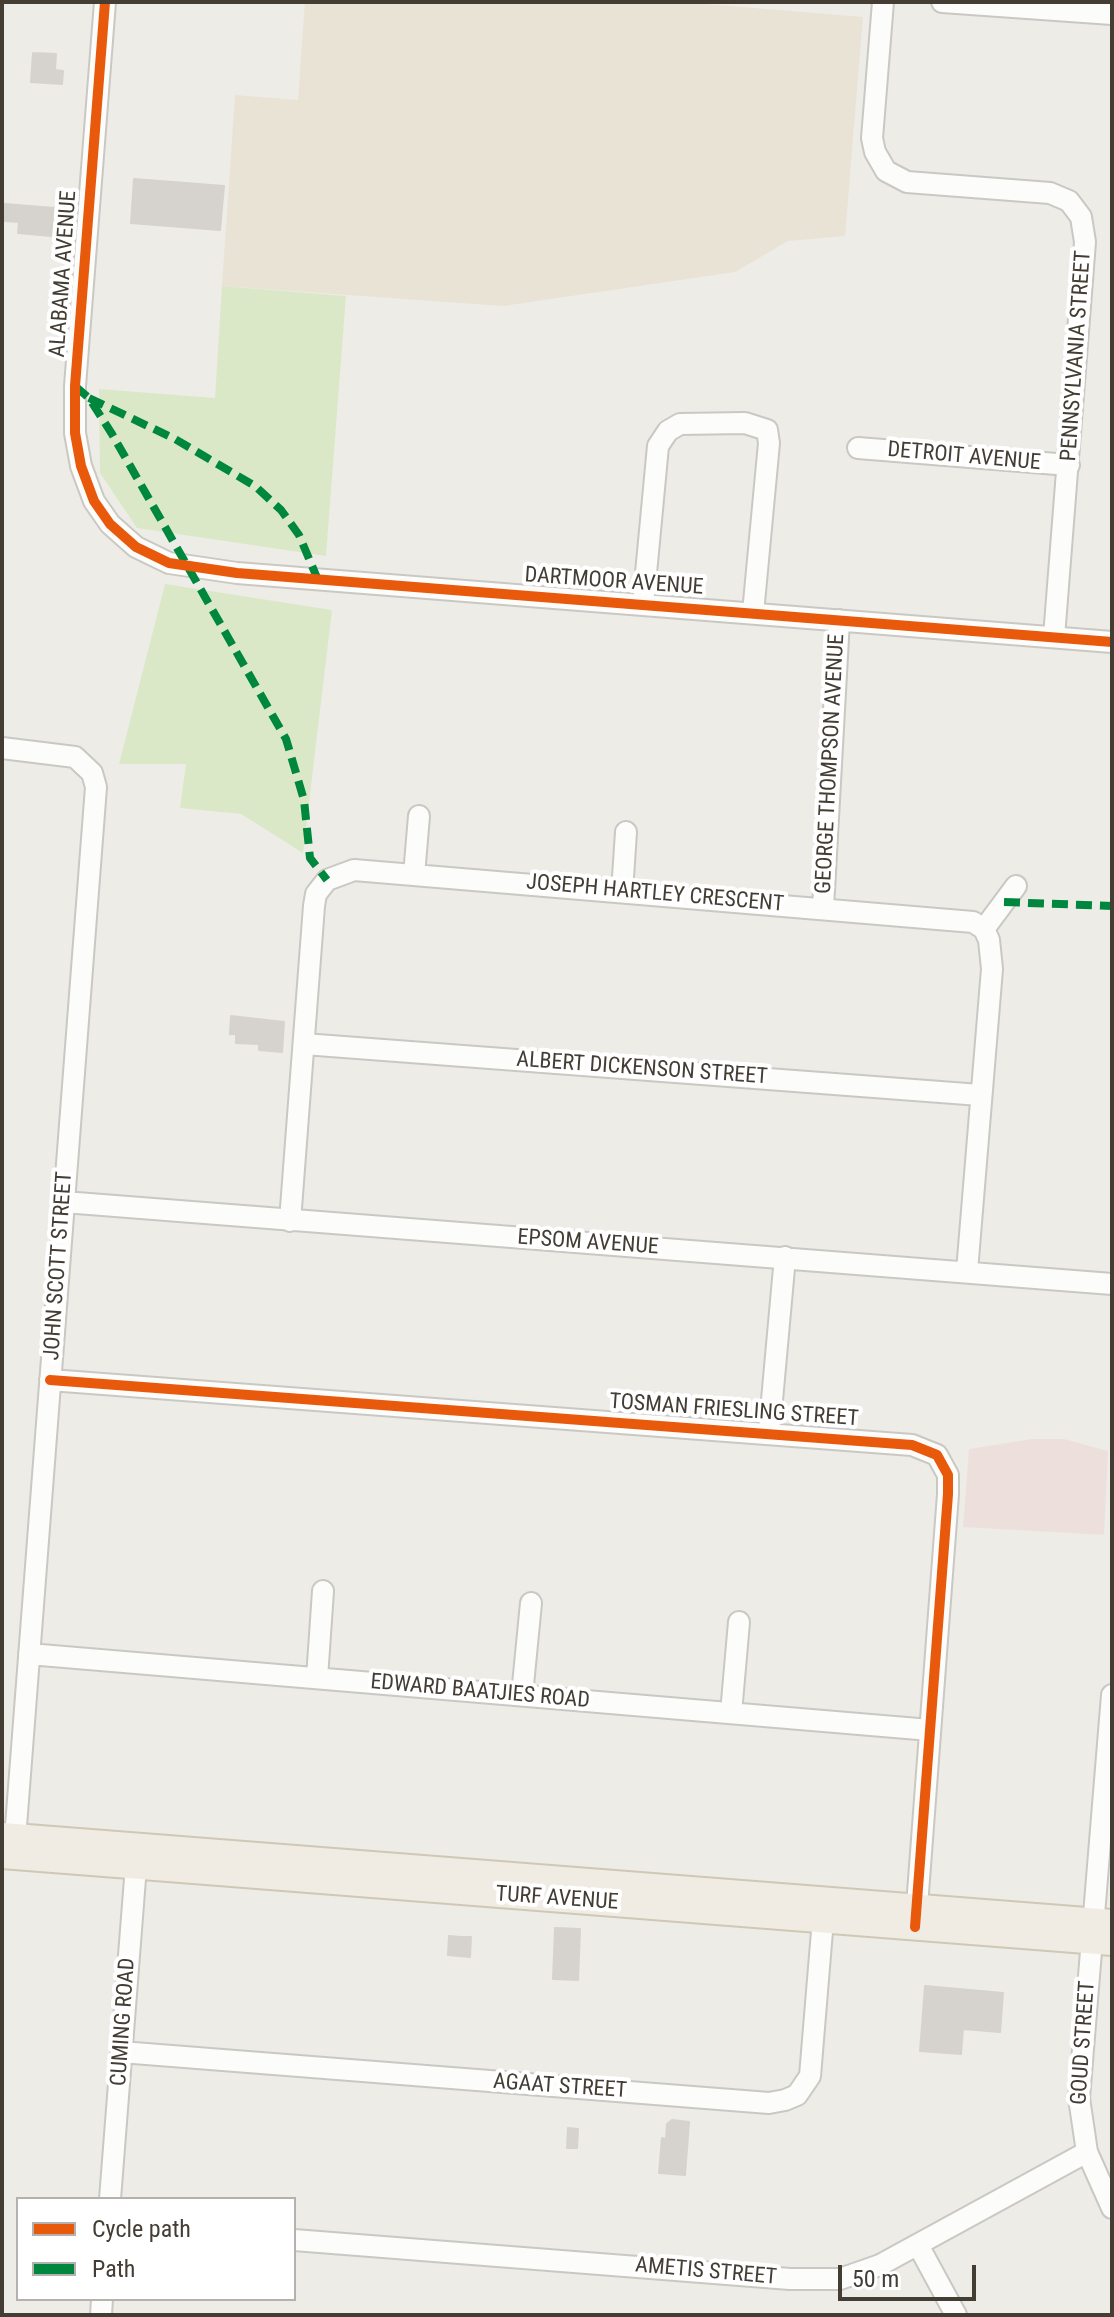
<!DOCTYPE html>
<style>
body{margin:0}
#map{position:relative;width:1114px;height:2317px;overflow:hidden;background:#eeece7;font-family:"Roboto Condensed",sans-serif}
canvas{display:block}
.frame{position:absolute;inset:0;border:4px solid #433d34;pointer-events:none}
.legend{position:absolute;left:16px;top:2197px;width:280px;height:104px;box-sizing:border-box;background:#fff;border:2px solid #b4b1ae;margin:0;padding:10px 14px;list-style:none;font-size:24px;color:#433d34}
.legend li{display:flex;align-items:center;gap:16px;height:40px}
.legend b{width:40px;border:2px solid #b4b1ae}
.scale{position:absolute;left:838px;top:2265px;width:138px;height:36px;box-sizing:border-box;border:4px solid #433d34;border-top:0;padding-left:10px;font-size:24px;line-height:28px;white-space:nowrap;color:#433d34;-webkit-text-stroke:6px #fff;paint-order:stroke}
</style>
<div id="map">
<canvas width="1114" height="2317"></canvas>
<div class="frame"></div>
<ul class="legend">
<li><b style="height:10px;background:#e8590c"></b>Cycle path</li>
<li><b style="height:10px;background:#00873e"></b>Path</li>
</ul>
<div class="scale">50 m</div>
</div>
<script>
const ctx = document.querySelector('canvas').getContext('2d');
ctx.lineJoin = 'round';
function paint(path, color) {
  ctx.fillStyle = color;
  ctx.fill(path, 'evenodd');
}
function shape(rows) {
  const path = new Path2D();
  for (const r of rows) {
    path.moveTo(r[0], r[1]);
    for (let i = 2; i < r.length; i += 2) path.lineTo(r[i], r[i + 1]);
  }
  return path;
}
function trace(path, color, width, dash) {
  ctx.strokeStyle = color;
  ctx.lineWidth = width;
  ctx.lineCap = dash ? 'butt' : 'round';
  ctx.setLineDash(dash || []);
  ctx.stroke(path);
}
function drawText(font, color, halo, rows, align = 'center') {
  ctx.font = font + ' "Roboto Condensed",sans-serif';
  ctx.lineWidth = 8;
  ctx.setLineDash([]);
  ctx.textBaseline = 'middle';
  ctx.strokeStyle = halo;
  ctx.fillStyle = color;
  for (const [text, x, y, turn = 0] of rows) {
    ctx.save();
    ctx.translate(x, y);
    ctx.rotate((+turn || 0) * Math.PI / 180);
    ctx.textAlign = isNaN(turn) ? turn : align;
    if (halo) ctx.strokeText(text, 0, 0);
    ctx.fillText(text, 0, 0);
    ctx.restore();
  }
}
paint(shape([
 [305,2,681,2,863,17,845,236,788,241,735,272,503,306,222,286,235,95,298,100]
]), '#e9e3d6');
paint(shape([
 [1032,1439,1064,1439,1108,1451,1104,1535,963,1527,969,1449]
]), '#ede0dc');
paint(shape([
 [222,286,346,296,326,556,137,528,100,473,99,389,215,398],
 [165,584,332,610,303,853,241,814,180,808,186,764,119,764]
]), '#dbe8c8');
const building = shape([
 [33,53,56,54,55,70,63,71,62,84,31,82,33,53],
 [134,179,224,186,220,230,131,223,134,179],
 [5,204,54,208,51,236,18,233,19,222,4,221,5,204],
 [231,1016,284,1022,282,1052,259,1050,259,1044,236,1043,236,1034,230,1034,231,1016],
 [555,1928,580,1929,578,1980,553,1979,555,1928],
 [449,1936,460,1937,459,1956,448,1955,449,1936],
 [460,1937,471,1937,470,1957,459,1956,460,1937],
 [925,1986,1003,1993,1000,2032,963,2029,961,2054,920,2051,925,1986],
 [672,2120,689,2122,685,2175,659,2173,662,2138,666,2139,667,2124,672,2120],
 [568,2128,578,2129,577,2148,567,2148,568,2128]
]);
paint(building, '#d6d3ce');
trace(building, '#d6d3cd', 2);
const minor = shape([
 [105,2,75,386,75,433,81,466,94,501,110,524,136,547,169,563,237,573,1112,642],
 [883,2,872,138,875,152,886,171,907,182,1050,193,1069,201,1081,217,1085,242,1054,637],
 [942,2,1112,14],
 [858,448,1069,465],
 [643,605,658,446,668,431,680,424,745,423,767,430,769,443,753,613],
 [2,748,75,757,92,773,96,787,14,1852],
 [414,875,419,816],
 [622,892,626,832],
 [823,908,839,620],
 [984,929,1016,886],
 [304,1044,980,1095],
 [64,1202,1112,1284],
 [290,1221,314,906,316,894,327,880,354,870,973,922,984,929,989,940,992,969,967,1271],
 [50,1380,912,1445,937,1455,948,1475,948,1494,916,1919],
 [769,1433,785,1257],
 [29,1654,930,1730],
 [317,1678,323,1591],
 [522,1695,531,1603],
 [1112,1695,1079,2098,1087,2152,1112,2208],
 [731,1713,739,1622],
 [121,2052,769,2103,785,2100,797,2095,810,2076,824,1907],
 [110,2199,137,1853],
 [294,2240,790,2279,840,2279,880,2265,1087,2152],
 [918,2245,956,2315],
 [101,2315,102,2299]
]);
const major = shape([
 [2,1835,1112,1922],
 [2,1856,1112,1943]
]);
trace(minor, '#cac8c3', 24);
trace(major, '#cfc8b6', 28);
trace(minor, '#fcfcfb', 20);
trace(major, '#f0ece3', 24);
trace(shape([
 [75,386,89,398,112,434,286,739,304,800,310,858,327,880],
 [89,398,175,439,255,486,281,510,299,535,318,580],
 [1004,902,1112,906]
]), '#00873e', 8, [16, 8]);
trace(shape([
 [105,2,75,386,75,433,81,466,94,501,110,524,136,547,169,563,237,573,1112,642],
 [50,1380,912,1445,937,1455,948,1475,948,1494,915,1927]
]), '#e8590c', 10);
drawText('22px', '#433d34', '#fff', [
 ["ALABAMA AVENUE",64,274,-86],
 ["PENNSYLVANIA STREET",1077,356,-86],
 ["DETROIT AVENUE",964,457,5],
 ["DARTMOOR AVENUE",614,582,4],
 ["GEORGE THOMPSON AVENUE",831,764,-87],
 ["JOSEPH HARTLEY CRESCENT",655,894,5],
 ["ALBERT DICKENSON STREET",642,1069,4],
 ["EPSOM AVENUE",588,1243,4],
 ["JOHN SCOTT STREET",59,1266,-86],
 ["TOSMAN FRIESLING STREET",734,1411,4],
 ["EDWARD BAATJIES ROAD",480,1692,5],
 ["TURF AVENUE",557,1899,4],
 ["CUMING ROAD",124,2022,-86],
 ["GOUD STREET",1084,2043,-86],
 ["AGAAT STREET",560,2087,4],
 ["AMETIS STREET",706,2272,5]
]);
</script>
